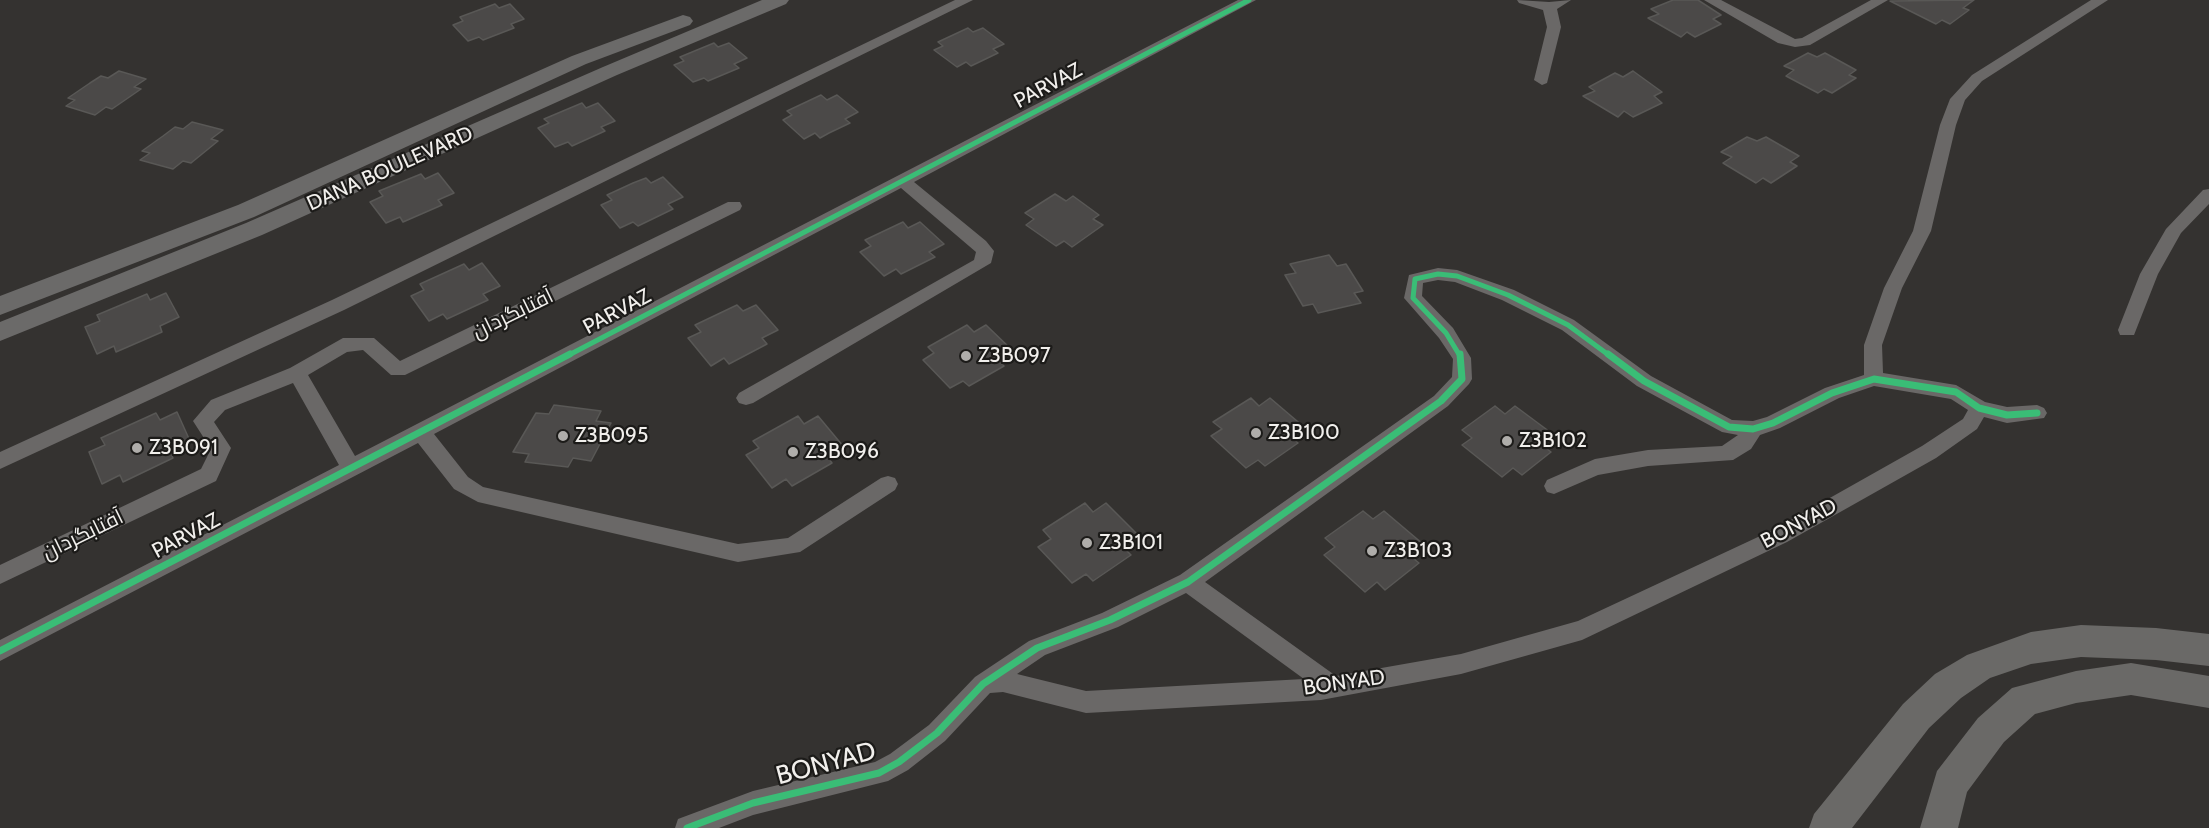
<!DOCTYPE html>
<meta charset="utf-8">
<style>
body{margin:0}
canvas{display:block;background:#343230}
</style>
<canvas width="2209" height="828"></canvas>
<script>
const ctx = document.querySelector('canvas').getContext('2d');
ctx.lineJoin = 'round';
function paint(path, color) {
  ctx.fillStyle = color;
  ctx.fill(path, 'evenodd');
}
function shape(rows) {
  const path = new Path2D();
  for (const r of rows) {
    path.moveTo(r[0], r[1]);
    for (let i = 2; i < r.length; i += 2) path.lineTo(r[i], r[i + 1]);
  }
  return path;
}
function trace(path, color, width, dash) {
  ctx.strokeStyle = color;
  ctx.lineWidth = width;
  ctx.lineCap = dash ? 'butt' : 'round';
  ctx.setLineDash(dash || []);
  ctx.stroke(path);
}
function drawText(font, color, halo, rows, align = 'center') {
  ctx.font = font + ' Cabin,Cairo,sans-serif';
  ctx.lineWidth = 4.5;
  ctx.setLineDash([]);
  ctx.textBaseline = 'middle';
  ctx.strokeStyle = halo;
  ctx.fillStyle = color;
  for (const [text, x, y, turn = 0] of rows) {
    ctx.save();
    ctx.translate(x, y);
    ctx.rotate((+turn || 0) * Math.PI / 180);
    ctx.textAlign = isNaN(turn) ? turn : align;
    if (halo) ctx.strokeText(text, 0, 0);
    ctx.fillText(text, 0, 0);
    ctx.restore();
  }
}
const building = shape([
 [1673,0,1698,0,1721,15,1713,19,1721,24,1695,37,1687,32,1681,37,1648,18,1659,14,1651,9,1673,0],
 [1974,0,1963,8,1969,10,1950,24,1942,20,1936,24,1890,1,1974,0],
 [495,4,499,8,510,4,524,19,511,24,514,28,483,40,479,37,468,41,453,25,463,21,460,17,495,4],
 [968,28,973,32,983,28,1004,44,993,49,998,53,971,66,966,62,957,67,934,50,943,46,938,42,968,28],
 [714,43,718,47,729,43,747,58,734,64,739,68,708,81,704,78,693,82,674,65,684,61,680,57,714,43],
 [1808,53,1817,57,1825,53,1856,70,1849,75,1856,78,1832,93,1824,89,1818,93,1786,76,1794,70,1784,66,1808,53],
 [119,71,146,79,134,87,141,89,112,109,106,107,95,115,66,106,75,100,68,98,90,83,101,76,108,78,119,71],
 [1633,71,1662,92,1654,96,1662,103,1633,117,1624,111,1618,117,1583,96,1595,91,1589,87,1615,73,1623,77,1633,71],
 [821,95,827,100,837,95,858,112,845,119,850,123,829,133,820,138,815,133,804,139,783,120,792,115,787,111,821,95],
 [582,103,586,108,598,103,615,121,601,127,605,131,572,146,568,142,555,147,538,128,549,123,544,119,582,103],
 [192,122,223,130,211,139,218,141,191,163,183,161,173,169,140,160,150,153,142,151,163,136,175,127,183,129,192,122],
 [1747,137,1757,141,1766,137,1799,156,1790,162,1797,166,1771,183,1763,178,1756,183,1723,163,1732,157,1721,152,1747,137],
 [438,173,454,193,438,200,442,205,403,222,400,217,386,223,370,202,383,196,379,191,421,174,425,179,438,173],
 [663,177,683,197,668,204,673,209,638,226,633,222,620,228,601,205,612,200,607,195,633,183,646,178,651,183,663,177],
 [1055,194,1066,201,1073,196,1099,215,1093,219,1103,225,1072,247,1064,241,1056,246,1026,225,1034,219,1025,213,1055,194],
 [903,222,908,228,920,222,944,244,929,252,935,257,901,274,896,269,884,276,860,252,871,246,865,240,903,222],
 [1329,255,1337,266,1346,264,1363,291,1354,293,1361,303,1318,313,1313,304,1303,306,1285,275,1296,273,1290,264,1329,255],
 [482,263,500,286,483,294,488,300,447,319,443,314,429,321,411,296,424,290,420,284,464,264,469,270,482,263],
 [166,293,179,317,160,326,162,332,116,352,114,346,97,354,85,327,100,321,97,315,147,294,150,300,166,293],
 [737,305,743,311,756,305,778,330,762,338,767,344,729,364,724,358,711,366,688,338,701,332,695,325,737,305],
 [967,325,974,332,986,325,1013,351,998,360,1004,366,969,386,963,381,950,388,923,360,934,353,928,347,967,325],
 [1251,398,1259,406,1270,398,1304,427,1290,436,1298,443,1265,466,1258,460,1246,468,1211,436,1222,429,1213,422,1251,398],
 [554,405,601,411,596,421,611,423,591,461,573,458,568,467,525,462,529,454,513,452,536,413,549,414,554,405],
 [1495,406,1505,414,1515,406,1554,435,1542,445,1551,452,1522,475,1513,468,1502,477,1462,445,1472,438,1462,430,1495,406],
 [177,412,190,441,170,451,173,458,123,482,120,475,102,484,89,452,105,445,101,438,156,413,160,420,177,412],
 [798,416,804,424,818,416,843,446,826,455,832,463,792,486,786,479,772,488,746,455,759,448,753,441,798,416],
 [1085,503,1093,512,1106,503,1139,536,1123,547,1131,555,1093,581,1086,574,1072,583,1038,547,1051,539,1043,530,1085,503],
 [1363,511,1373,519,1384,511,1423,544,1409,555,1419,563,1385,590,1377,582,1365,592,1324,555,1335,547,1325,538,1363,511]
]);
paint(building, '#4b4948');
trace(building, '#595856', 1.5);
paint(shape([
 [955,0,973,0,344,310,0,469,0,452,332,300,955,0],
 [1238,0,1256,0,914,182,986,241,994,251,991,263,753,403,746,405,739,403,736,398,739,393,974,260,976,252,901,188,434,434,468,477,483,487,738,544,788,538,881,478,888,476,895,478,898,484,895,490,800,552,738,562,478,502,454,489,418,443,0,661,0,640,339,465,293,383,225,410,214,422,231,448,216,481,0,584,0,565,201,469,211,449,193,421,211,400,290,368,343,338,374,338,400,361,728,202,740,202,742,206,740,210,405,375,391,375,363,350,347,352,308,375,355,456,1238,0],
 [1517,0,1549,2,1571,0,1557,9,1561,27,1547,83,1542,85,1534,80,1547,27,1543,10,1519,3,1517,0],
 [1704,0,1721,0,1795,39,1802,38,1871,0,1888,0,1810,45,1795,47,1778,43,1704,0],
 [2091,0,2108,0,1982,81,1965,100,1956,125,1931,231,1902,288,1882,345,1883,373,1956,385,1985,402,2007,407,2037,405,2044,408,2047,413,2044,418,2007,423,1984,417,1977,429,1936,458,1787,542,1582,640,1461,674,1321,700,1086,713,1003,692,990,693,945,741,908,770,888,781,753,815,719,828,675,828,678,819,753,791,875,762,890,754,929,725,975,677,1029,641,1102,613,1180,575,1434,396,1452,377,1453,359,1439,338,1404,298,1409,275,1438,268,1457,270,1514,290,1574,320,1651,376,1732,420,1753,421,1767,417,1825,388,1864,375,1864,345,1884,288,1913,231,1940,125,1950,99,1972,75,2091,0],
 [1438,280,1455,282,1502,300,1562,330,1637,386,1722,432,1738,435,1722,446,1648,450,1595,459,1547,480,1544,486,1547,492,1554,494,1598,475,1648,466,1733,460,1751,449,1760,435,1780,428,1839,398,1874,386,1951,399,1968,410,1963,419,1922,446,1773,530,1578,621,1461,654,1336,676,1205,582,1448,406,1469,384,1472,379,1471,358,1453,328,1422,296,1423,283,1438,280],
 [1186,593,1304,679,1086,691,1017,674,1045,655,1118,627,1186,593],
 [2209,189,2209,204,2181,233,2158,274,2134,335,2120,335,2118,330,2140,274,2166,229,2203,190,2209,189]
]), '#6a6867');
paint(shape([
 [762,0,789,0,786,4,617,75,262,235,0,341,0,322,246,223,603,67,762,0],
 [683,15,690,17,693,21,690,25,586,64,254,217,0,315,0,296,238,205,572,56,683,15]
]), '#6b6a69');
paint(shape([
 [2081,625,2156,628,2209,634,2209,666,2156,660,2081,657,2031,664,1990,678,1961,698,1929,728,1852,828,1809,828,1814,814,1903,704,1935,674,1967,655,2031,632,2081,625],
 [2131,663,2209,676,2209,708,2131,695,2076,703,2035,714,2004,742,1967,792,1958,828,1920,828,1937,771,1978,718,2012,688,2076,671,2131,663]
]), '#6a6967');
trace(shape([
 [567,356,1249,0],
 [1460,356,1446,333,1413,298,1415,279,1438,274,1457,276,1508,295,1568,325,1610,356]
]), '#3abd76', 5);
trace(shape([
 [1608,354,1644,381,1729,427,1753,429,1773,423,1832,393,1874,379,1956,392,1979,408,2007,415,2037,413],
 [0,651,570,354],
 [687,828,753,803,879,773,899,762,937,733,983,684,1037,648,1110,620,1188,582,1441,401,1462,379,1460,354]
]), '#3abd76', 7);
for (const [x, y, r, color] of [
 [966,356,6,"#afadaa"],
 [1256,433,6,"#afadaa"],
 [563,436,6,"#afadaa"],
 [1507,441,6,"#afadaa"],
 [137,448,6,"#afadaa"],
 [793,452,6,"#afadaa"],
 [1087,543,6,"#afadaa"],
 [1372,551,6,"#afadaa"]
]) {
  const dot = new Path2D();
  dot.arc(x, y, r, 0, 2 * Math.PI);
  ctx.fillStyle = color;
  ctx.fill(dot);
  trace(dot, '#1c1b19', 2);
}
drawText('21px', '#f1efec', '#1c1b19', [
 ["PARVAZ",1048,86,-28],
 ["DANA BOULEVARD",390,169,-24],
 ["PARVAZ",617,312,-28],
 ["آفتابگردان",513,314,-26],
 ["BONYAD",1799,524,-28],
 ["آفتابگردان",83,535,-26],
 ["PARVAZ",186,536,-28],
 ["BONYAD",1344,683,-8]
]);
drawText('21px', '#f1efec', '#1c1b19', [
 ["Z3B097",978,356],
 ["Z3B100",1268,433],
 ["Z3B095",575,436],
 ["Z3B102",1519,441],
 ["Z3B091",149,448],
 ["Z3B096",805,452],
 ["Z3B101",1099,543],
 ["Z3B103",1384,551]
], 'left');
drawText('26px', '#f1efec', '#1c1b19', [
 ["BONYAD",826,764,-15]
]);
</script>
